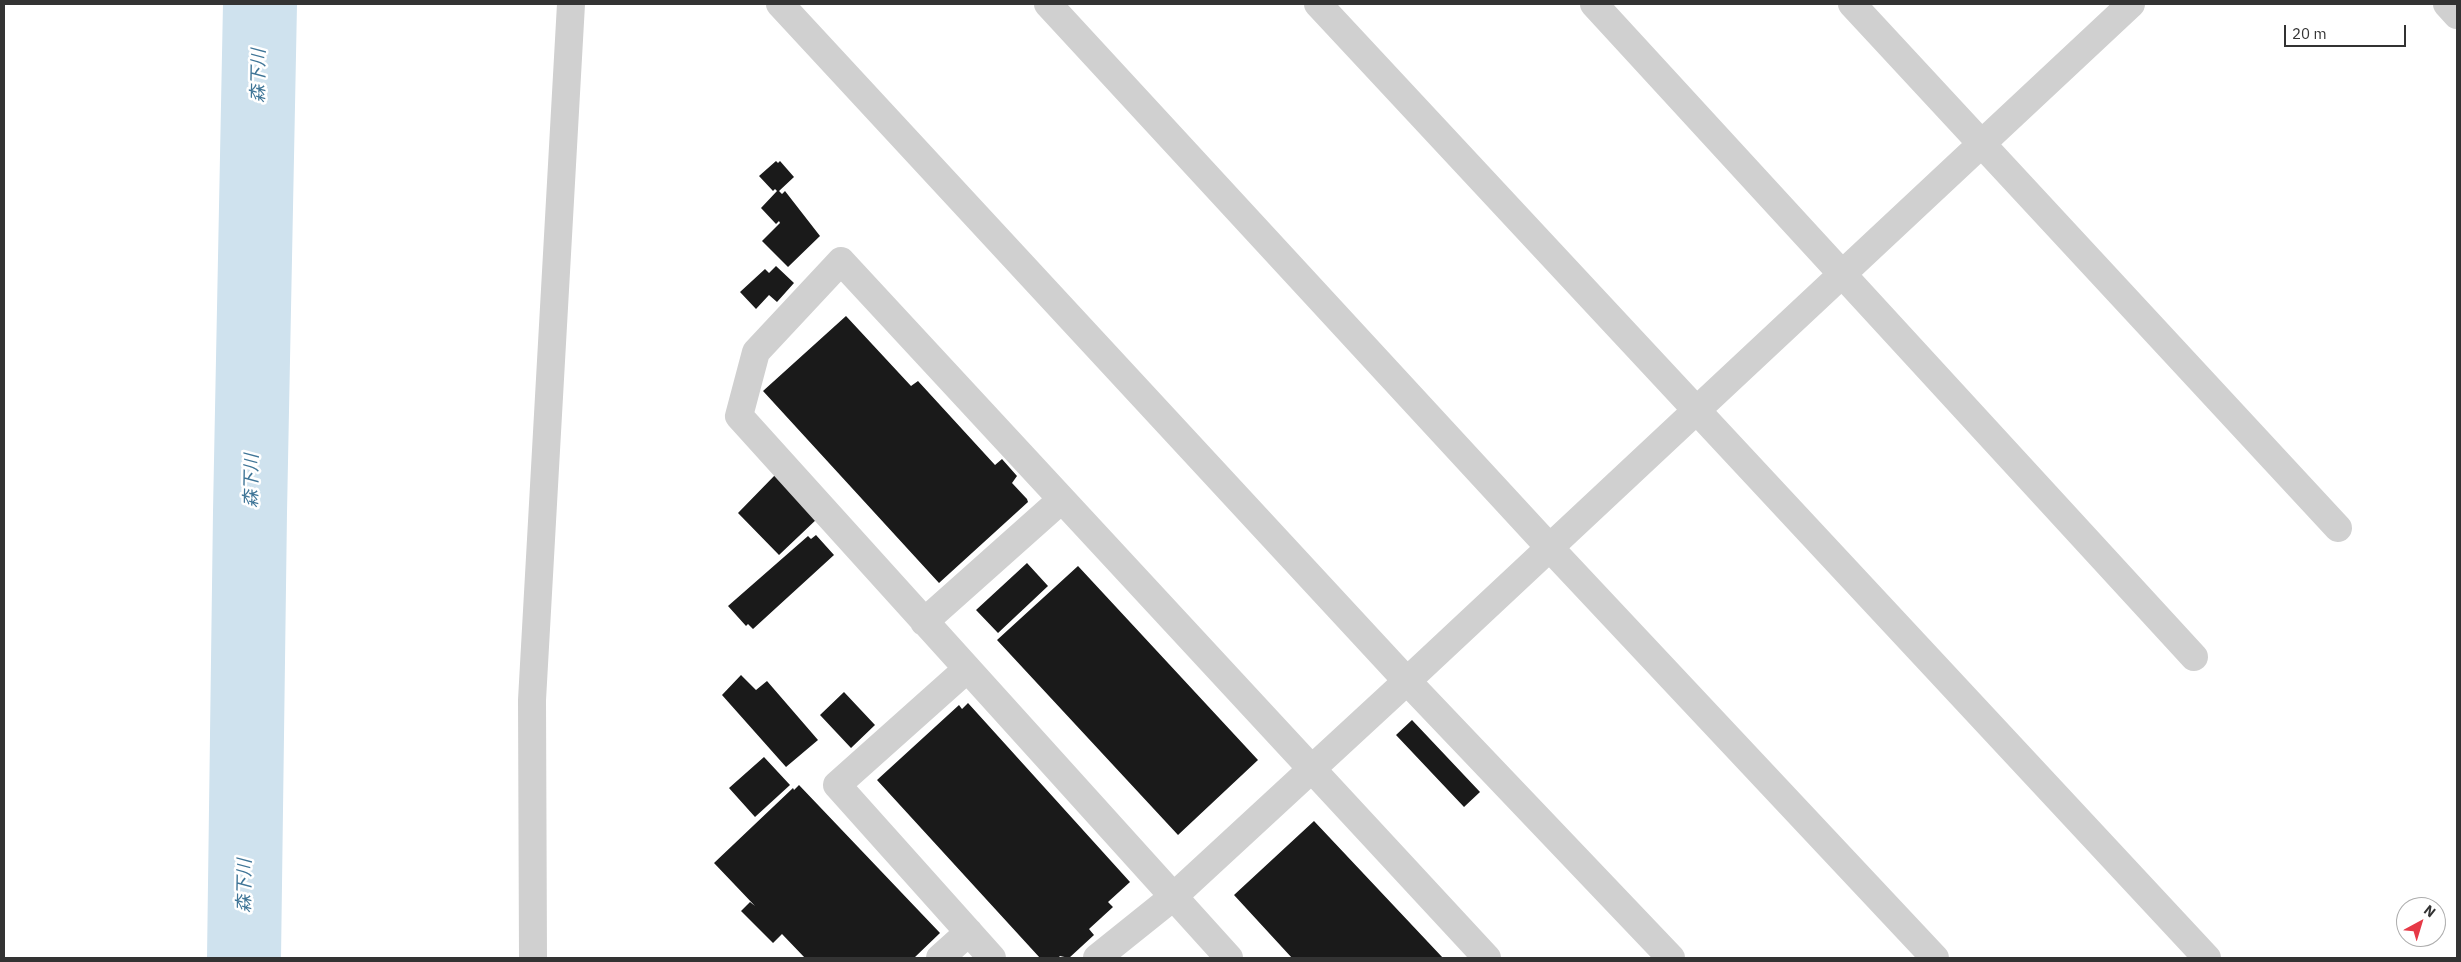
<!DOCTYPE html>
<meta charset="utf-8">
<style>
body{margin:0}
#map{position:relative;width:2461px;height:962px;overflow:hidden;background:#fff;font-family:"IBM Plex Sans",sans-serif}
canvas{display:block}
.frame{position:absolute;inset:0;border:5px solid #333;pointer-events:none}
.north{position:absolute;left:2396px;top:897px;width:50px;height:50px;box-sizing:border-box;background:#fff;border:1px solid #adadad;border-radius:50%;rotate:39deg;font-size:14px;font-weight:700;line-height:20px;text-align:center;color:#333}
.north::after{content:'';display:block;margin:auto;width:18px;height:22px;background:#e63946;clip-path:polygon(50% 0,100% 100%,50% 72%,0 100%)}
.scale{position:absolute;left:2284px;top:25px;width:122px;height:22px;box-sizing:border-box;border:2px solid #333;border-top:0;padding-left:6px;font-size:15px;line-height:18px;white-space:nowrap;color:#333;-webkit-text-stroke:4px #fff;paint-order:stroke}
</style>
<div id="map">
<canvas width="2461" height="962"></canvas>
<div class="frame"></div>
<div class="north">N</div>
<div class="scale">20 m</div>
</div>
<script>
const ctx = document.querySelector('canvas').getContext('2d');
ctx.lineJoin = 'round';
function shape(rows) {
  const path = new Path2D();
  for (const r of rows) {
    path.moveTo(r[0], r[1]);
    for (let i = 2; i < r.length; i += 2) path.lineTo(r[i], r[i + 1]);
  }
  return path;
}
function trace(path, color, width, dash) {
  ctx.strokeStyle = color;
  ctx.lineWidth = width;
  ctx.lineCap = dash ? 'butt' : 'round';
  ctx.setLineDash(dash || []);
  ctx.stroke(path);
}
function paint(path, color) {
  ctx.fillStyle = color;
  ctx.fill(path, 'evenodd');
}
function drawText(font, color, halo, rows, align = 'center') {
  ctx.font = font + ' "IBM Plex Sans","Noto Sans JP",sans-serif';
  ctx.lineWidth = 5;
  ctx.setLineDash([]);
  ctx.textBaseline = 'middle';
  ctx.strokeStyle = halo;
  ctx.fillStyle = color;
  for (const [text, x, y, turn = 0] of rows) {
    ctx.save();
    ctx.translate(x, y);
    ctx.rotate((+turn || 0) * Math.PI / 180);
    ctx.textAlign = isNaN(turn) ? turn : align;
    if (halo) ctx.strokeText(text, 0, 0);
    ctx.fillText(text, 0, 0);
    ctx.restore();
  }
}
trace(shape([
 [244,958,250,512,260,4]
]), '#cfe2ee', 74);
paint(shape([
 [776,161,778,163,780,161,794,177,779,191,782,194,785,191,820,236,788,267,762,241,780,223,779,221,776,224,761,208,777,191,775,189,773,191,759,176],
 [776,266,794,283,777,302,769,295,756,309,740,292,765,269,769,273],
 [846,316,911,386,918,381,995,465,1002,459,1017,476,1012,483,1027,499,1028,502,939,583,763,391],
 [776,474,819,517,779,555,738,513],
 [816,535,834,555,753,629,748,624,746,626,728,606,808,536,811,539],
 [1027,563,1048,586,998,633,976,610],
 [1078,566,1258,760,1178,835,997,640],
 [741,675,756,690,767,681,818,740,786,767,722,695],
 [844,692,875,725,851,748,820,715],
 [968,703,1130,882,1108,902,1113,907,1089,929,1094,935,1069,958,1060,956,1058,958,1040,958,877,780,959,705,962,709],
 [1412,720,1480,792,1464,807,1396,735],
 [764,757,790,785,755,817,729,788],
 [799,785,940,933,914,958,805,958,782,934,773,943,741,911,750,902,755,906,714,863,793,788,794,790],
 [1314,821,1443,958,1292,958,1234,895]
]), '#1a1a1a');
trace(shape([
 [780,4,1407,681,1671,958],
 [1048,4,1550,548,1935,958],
 [1318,4,2207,958],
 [1594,4,2194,657],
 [1852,4,2338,528],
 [2447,4,2457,15],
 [924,622,1061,500],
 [967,669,837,785,992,958],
 [533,958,532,700,571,4],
 [940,958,969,932],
 [1097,958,1173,897,1407,681,2131,4],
 [1229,958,739,416,756,352,841,261,1487,958]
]), '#d0d0d0', 28);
drawText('italic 18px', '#3f7597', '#fff', [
 ["森下川",259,76,-89],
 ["森下川",252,481,-89],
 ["森下川",245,886,-89]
]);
</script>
